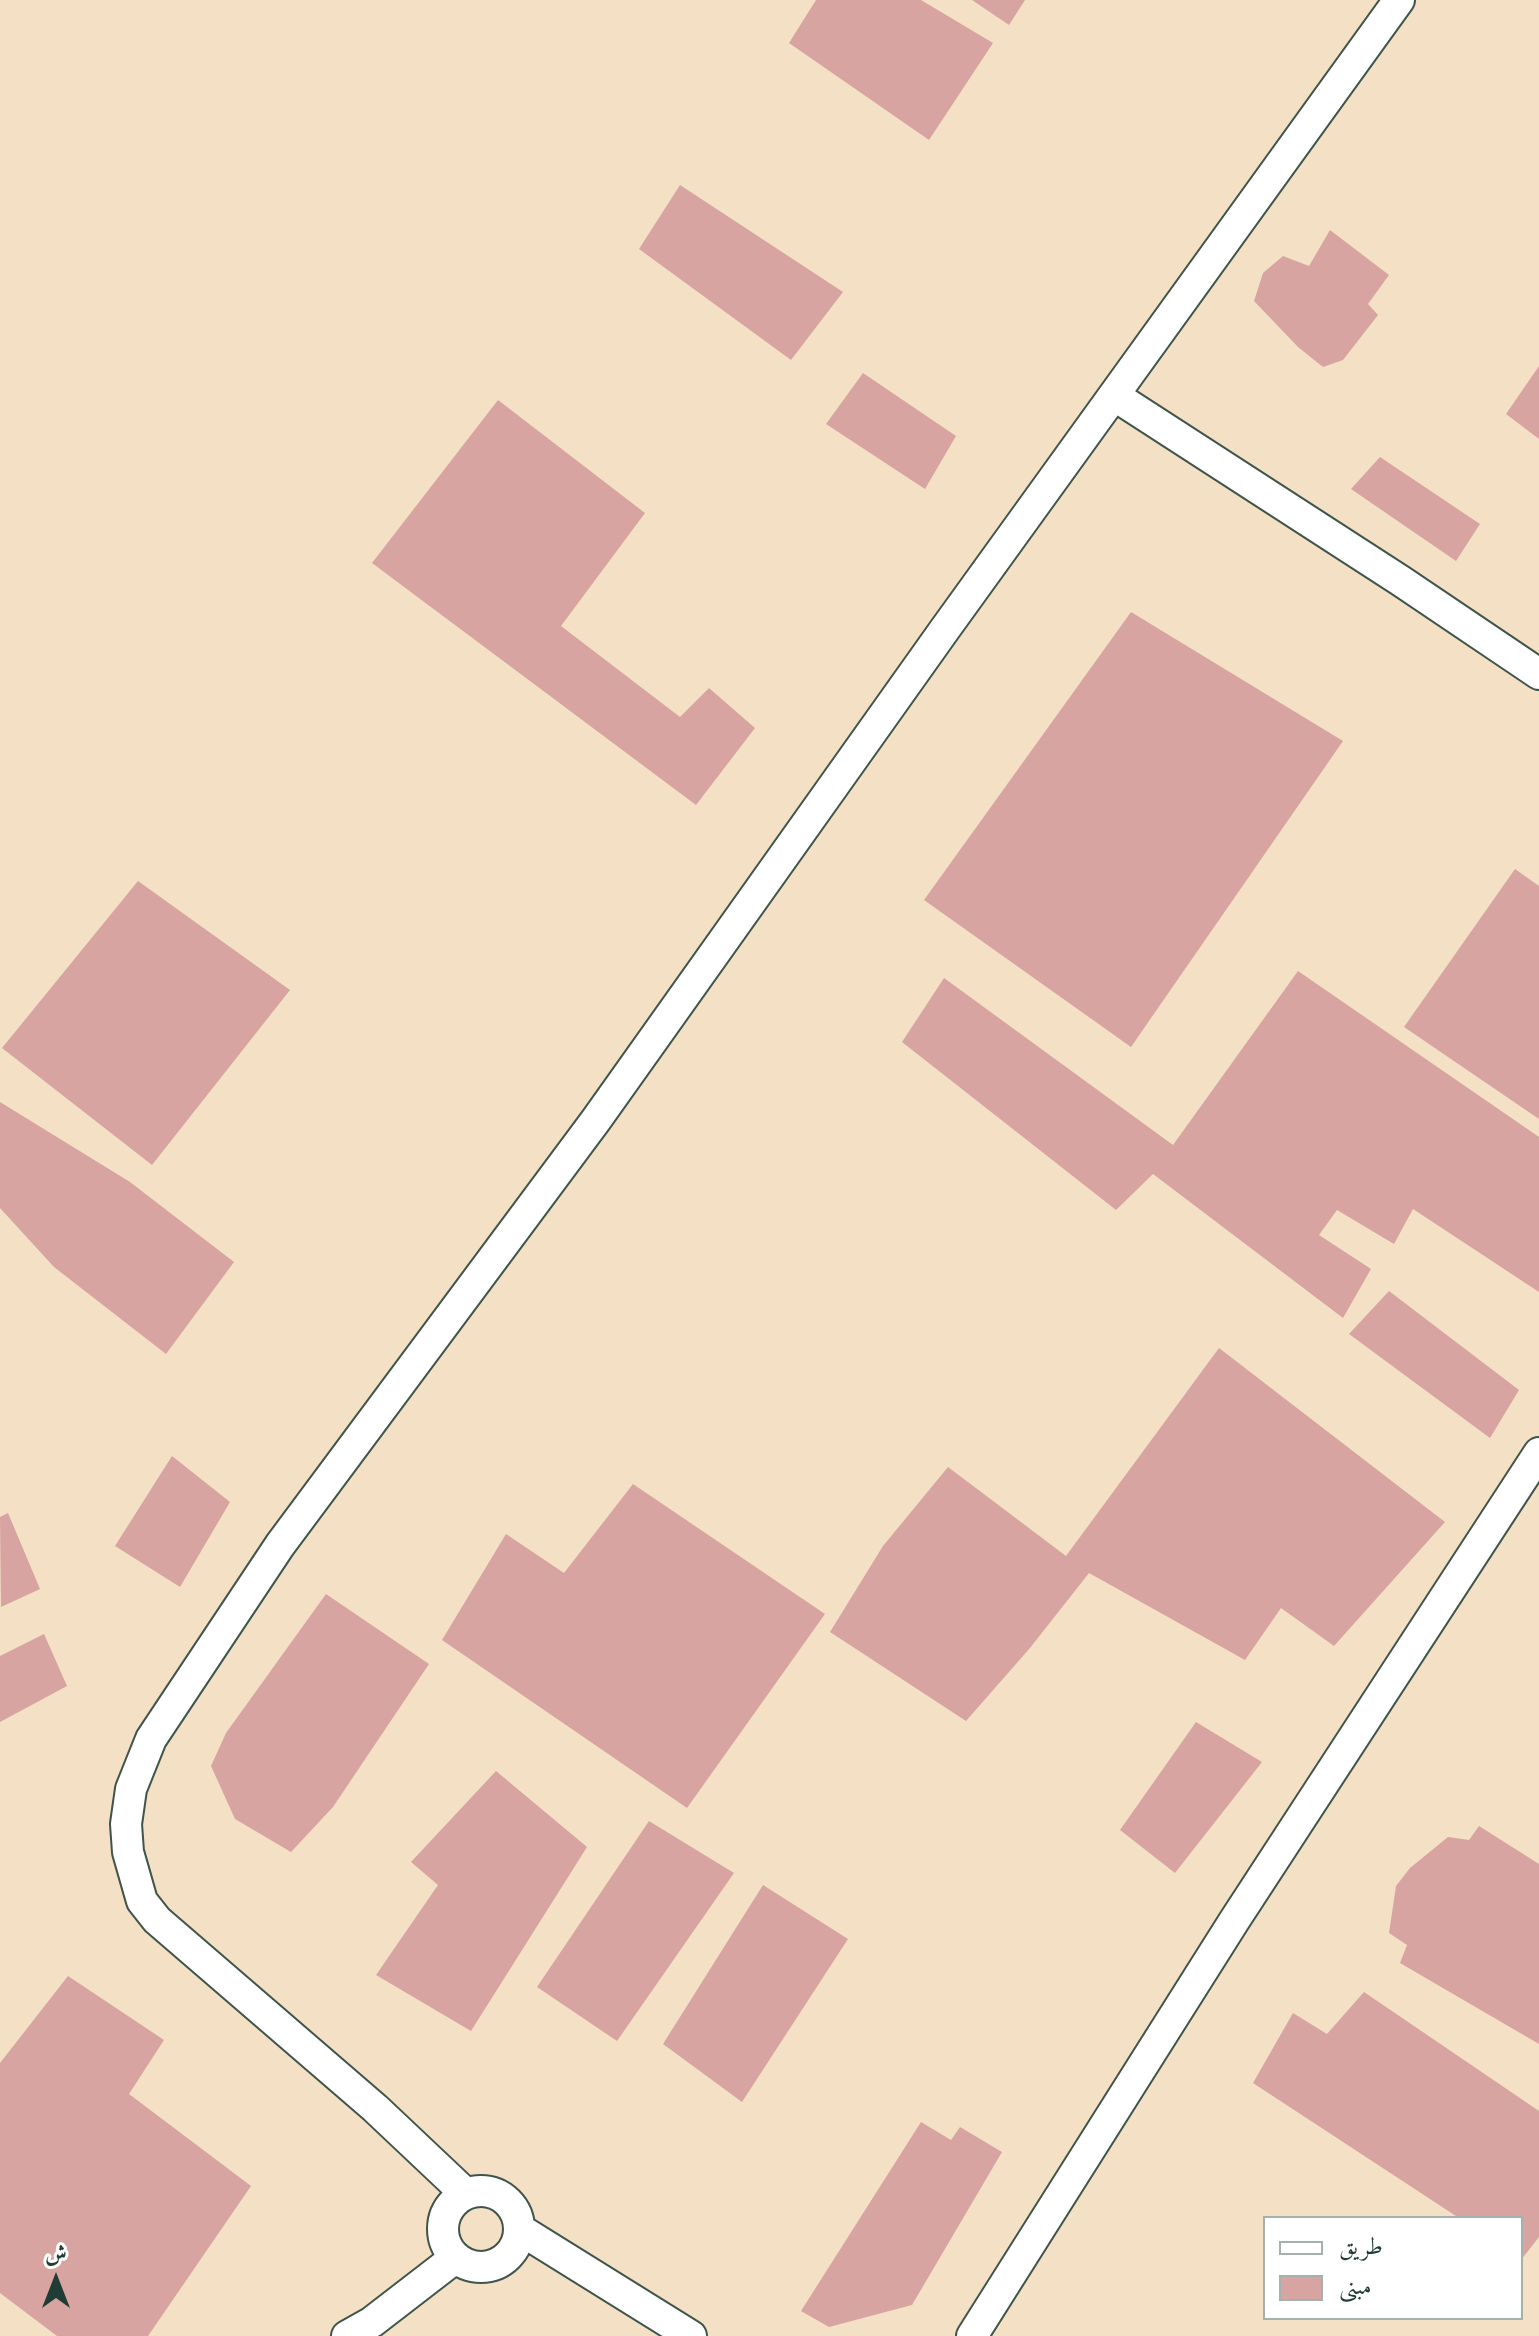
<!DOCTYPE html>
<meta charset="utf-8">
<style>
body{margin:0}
#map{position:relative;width:1539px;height:2336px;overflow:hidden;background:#f4e0c5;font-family:"Sorts Mill Goudy",Amiri,serif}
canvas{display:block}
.legend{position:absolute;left:1263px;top:2216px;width:260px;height:104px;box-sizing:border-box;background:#fff;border:2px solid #a5b1ae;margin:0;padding:10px 14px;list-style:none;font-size:24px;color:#1f3d34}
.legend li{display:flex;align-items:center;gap:16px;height:40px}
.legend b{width:40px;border:2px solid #a5b1ae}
.north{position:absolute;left:16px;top:2240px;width:80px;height:80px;-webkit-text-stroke:6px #fff;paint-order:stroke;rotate:0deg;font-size:22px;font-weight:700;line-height:32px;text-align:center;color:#1f3d34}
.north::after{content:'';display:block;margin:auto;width:28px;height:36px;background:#1f3d34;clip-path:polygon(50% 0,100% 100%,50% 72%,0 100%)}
</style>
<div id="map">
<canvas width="1539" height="2336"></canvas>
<ul class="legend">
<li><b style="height:10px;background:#fff"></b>طريق</li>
<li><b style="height:22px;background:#d7a4a1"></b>مبنى</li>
</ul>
<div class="north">ش</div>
</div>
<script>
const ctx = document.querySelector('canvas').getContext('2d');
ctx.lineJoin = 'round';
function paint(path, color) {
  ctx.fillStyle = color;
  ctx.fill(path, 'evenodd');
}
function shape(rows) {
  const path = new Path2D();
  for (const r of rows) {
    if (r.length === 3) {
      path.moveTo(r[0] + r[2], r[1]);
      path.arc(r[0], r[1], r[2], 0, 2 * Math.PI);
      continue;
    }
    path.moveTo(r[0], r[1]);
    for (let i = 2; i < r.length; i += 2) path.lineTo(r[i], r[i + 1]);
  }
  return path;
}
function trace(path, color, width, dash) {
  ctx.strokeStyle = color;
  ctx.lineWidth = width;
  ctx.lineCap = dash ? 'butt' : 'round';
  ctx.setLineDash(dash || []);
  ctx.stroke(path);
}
paint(shape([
 [816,0,921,0,993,43,929,140,789,43],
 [972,0,1025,0,1009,25],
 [680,185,843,292,791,360,639,249],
 [1330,230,1389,275,1368,304,1378,315,1343,360,1323,367,1298,347,1254,301,1263,273,1283,256,1309,266],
 [1539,366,1539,439,1506,414],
 [863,373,956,436,925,489,826,424],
 [498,400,645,513,561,626,680,717,709,688,755,728,696,805,372,563],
 [1380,457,1480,524,1456,561,1351,489],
 [1131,612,1343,741,1131,1047,924,900],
 [1515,869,1539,886,1539,1119,1404,1027],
 [138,881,290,990,152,1165,2,1048],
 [1298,971,1539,1137,1539,1292,1413,1209,1394,1244,1337,1210,1319,1235,1371,1269,1343,1318,1153,1174,1116,1210,902,1042,944,978,1173,1145],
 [0,1102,130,1182,234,1262,166,1354,54,1267,0,1208],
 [1389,1291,1519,1390,1490,1438,1349,1334],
 [1219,1348,1445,1522,1334,1646,1281,1608,1245,1660,1089,1573,1030,1648,966,1721,830,1632,883,1546,948,1467,1066,1556],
 [172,1456,230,1502,180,1587,115,1546],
 [633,1484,825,1614,687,1808,442,1640,506,1534,564,1573],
 [8,1513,40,1589,1,1607,0,1517],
 [326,1594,429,1664,333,1807,291,1852,235,1819,211,1766,226,1733],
 [44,1634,67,1686,0,1722,0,1656],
 [1196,1722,1262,1762,1175,1873,1120,1830],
 [496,1771,587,1847,471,2031,376,1975,438,1885,411,1862],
 [649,1821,734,1873,617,2041,537,1987],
 [1479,1826,1539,1864,1539,2044,1400,1963,1407,1945,1389,1933,1396,1886,1410,1868,1448,1837,1469,1840],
 [763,1885,848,1939,742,2102,663,2044],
 [68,1976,164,2040,129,2094,251,2186,148,2336,57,2336,0,2293,0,2063],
 [1364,1992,1539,2111,1539,2237,1521,2260,1521,2218,1459,2218,1253,2083,1293,2013,1327,2034],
 [921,2122,951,2140,960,2127,1002,2152,912,2305,829,2327,801,2311]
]), '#d7a4a1');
const minor = shape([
 [1115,396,1401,581,1539,674],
 [481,2229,38],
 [465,2193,375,2108,157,1920,142,1901,128,1852,126,1824,131,1789,151,1739,280,1545,596,1120,945,629,1399,0],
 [519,2229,691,2336],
 [347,2336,372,2322,455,2258],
 [972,2336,1234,1921,1539,1453]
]);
trace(minor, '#3f554a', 34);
trace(minor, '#fff', 30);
</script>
